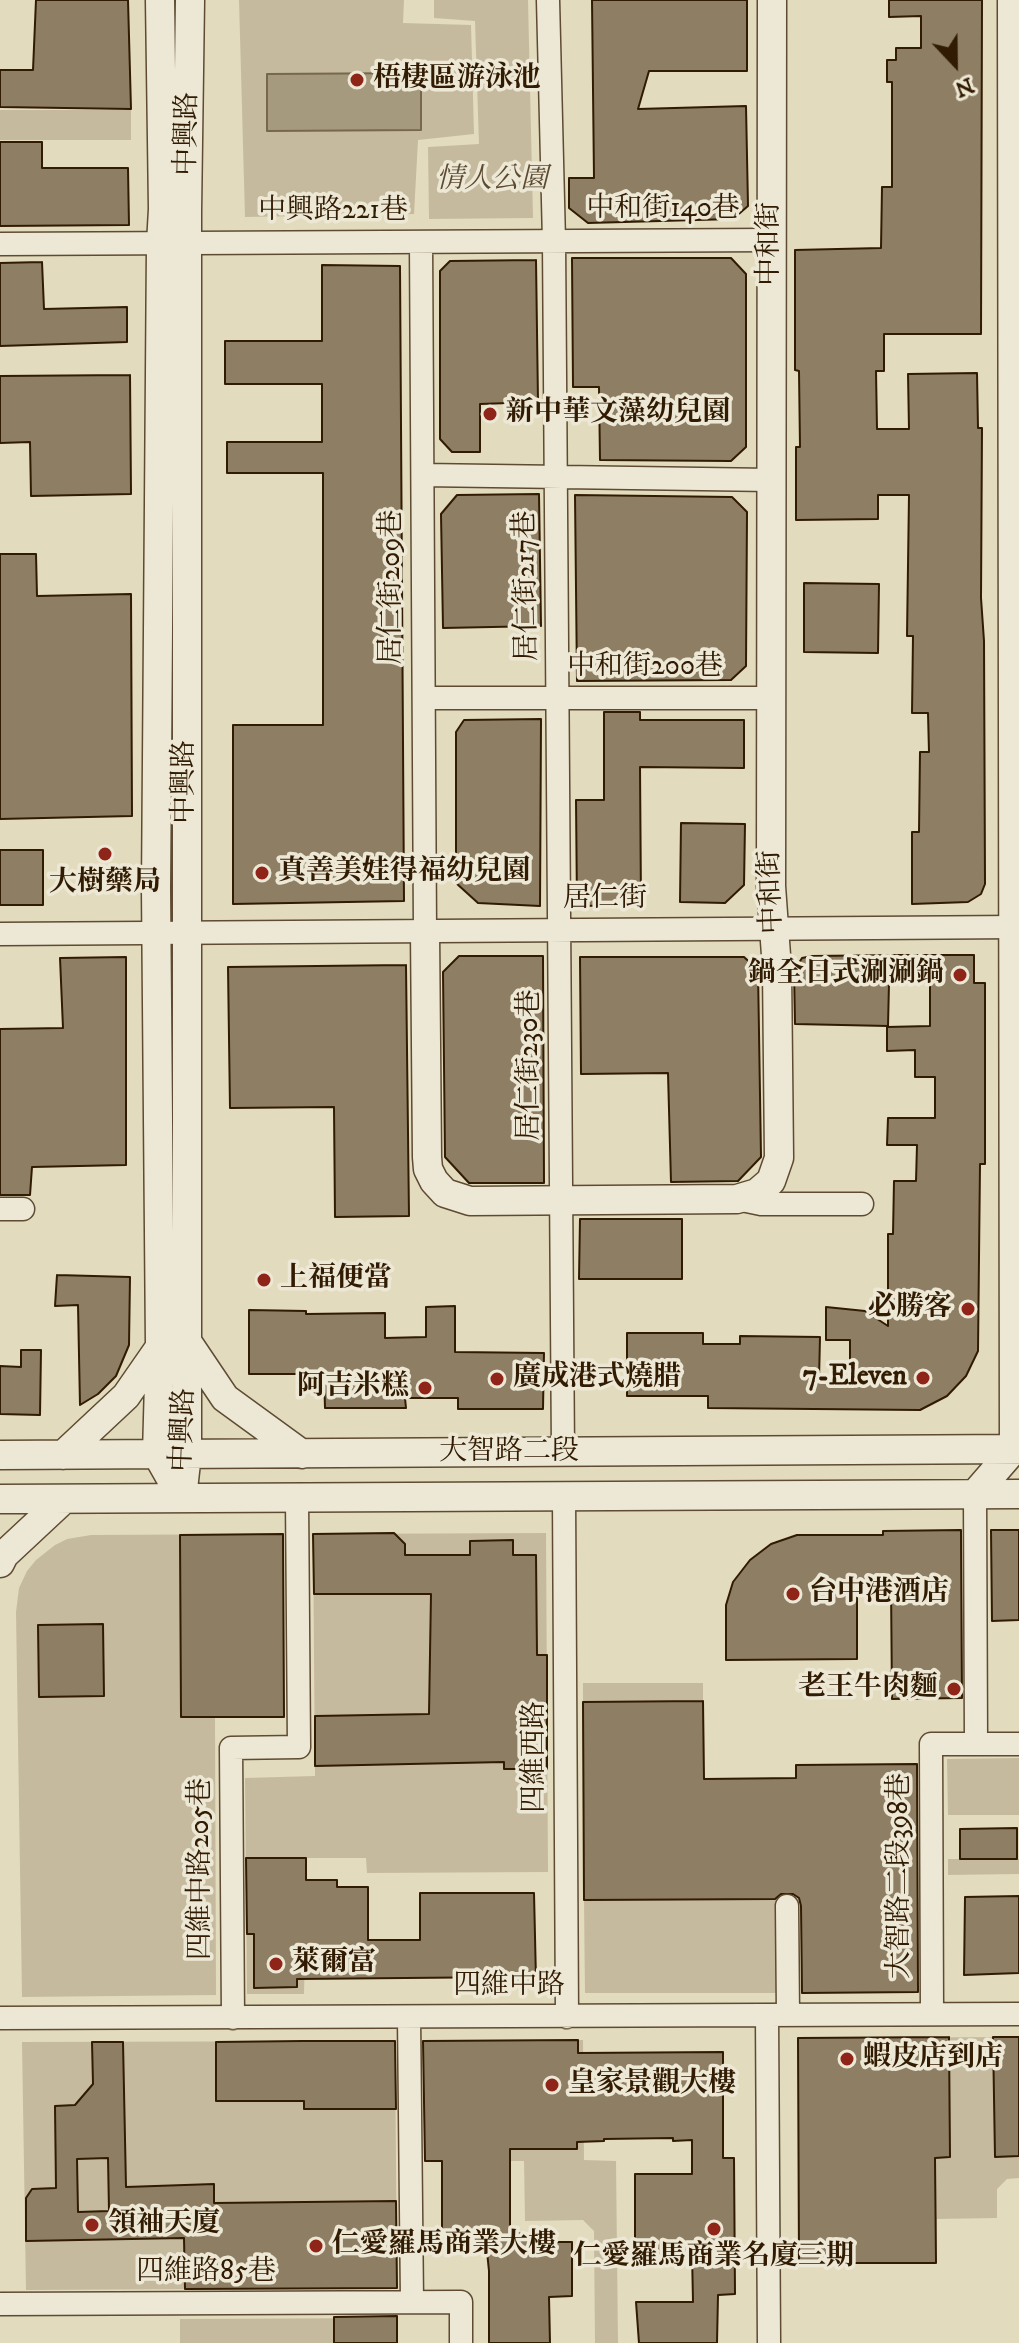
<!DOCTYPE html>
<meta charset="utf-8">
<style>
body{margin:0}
#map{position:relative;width:1019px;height:2343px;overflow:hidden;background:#e3dbbe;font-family:"IM FELL DW Pica",serif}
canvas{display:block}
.north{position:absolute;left:915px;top:24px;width:80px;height:80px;-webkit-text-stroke:6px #ede8d5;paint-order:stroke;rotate:158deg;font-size:22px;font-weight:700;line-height:32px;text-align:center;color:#311b02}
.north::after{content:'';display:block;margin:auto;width:28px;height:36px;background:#311b02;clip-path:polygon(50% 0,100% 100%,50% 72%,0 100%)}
</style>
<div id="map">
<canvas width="1019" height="2343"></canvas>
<div class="north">N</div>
</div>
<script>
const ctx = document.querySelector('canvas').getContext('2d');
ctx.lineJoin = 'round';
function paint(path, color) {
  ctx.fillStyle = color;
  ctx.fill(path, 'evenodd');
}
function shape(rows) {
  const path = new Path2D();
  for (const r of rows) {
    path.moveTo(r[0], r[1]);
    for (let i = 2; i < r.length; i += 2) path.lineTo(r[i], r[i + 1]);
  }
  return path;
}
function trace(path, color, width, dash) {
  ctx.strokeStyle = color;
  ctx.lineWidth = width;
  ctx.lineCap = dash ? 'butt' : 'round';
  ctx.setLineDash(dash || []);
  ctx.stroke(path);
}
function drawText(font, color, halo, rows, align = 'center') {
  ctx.font = font + ' "IM FELL DW Pica","Noto Serif TC",serif';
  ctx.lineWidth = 7;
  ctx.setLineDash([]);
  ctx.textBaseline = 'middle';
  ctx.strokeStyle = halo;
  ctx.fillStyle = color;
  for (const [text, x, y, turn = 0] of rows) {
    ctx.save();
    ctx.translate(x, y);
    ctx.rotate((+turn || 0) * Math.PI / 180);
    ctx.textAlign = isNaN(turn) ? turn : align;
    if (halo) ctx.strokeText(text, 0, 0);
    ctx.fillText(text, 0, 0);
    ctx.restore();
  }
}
paint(shape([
 [239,0,404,0,403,23,471,25,474,134,418,140,414,214,245,217],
 [434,0,528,0,533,218,429,219,428,147,479,144,475,21,434,18],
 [0,110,131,110,131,140,0,140],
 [546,1533,548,1872,367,1873,366,1858,307,1858,304,1994,247,1994,245,1778,315,1776,313,1534],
 [283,1534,284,1717,215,1717,216,1995,22,1997,16,1612,19,1588,27,1571,36,1560,55,1545,67,1539,91,1535],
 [583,1683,703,1683,703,1701,583,1702],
 [1019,1758,1019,1815,948,1815,947,1759],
 [948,1859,1019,1859,1019,1874,948,1875],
 [776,1899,777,1993,585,1993,584,1900],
 [1019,2037,1019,2178,1007,2179,997,2189,997,2218,937,2219,936,2263,799,2263,798,2038],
 [583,2040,584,2160,616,2161,618,2343,595,2343,594,2231,583,2220,525,2221,524,2161,424,2161,424,2041],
 [395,2041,397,2288,26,2290,22,2042],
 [397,2318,397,2343,180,2343,180,2319]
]), '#c5ba9e');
const water = shape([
 [421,73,421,130,267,131,267,74,421,73]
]);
paint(water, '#a69a7e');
trace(water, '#77674c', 2);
const building = shape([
 [36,0,128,0,131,109,0,107,0,70,33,70,36,0],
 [592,0,747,0,747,71,649,71,638,109,746,106,748,206,733,219,588,223,569,208,569,178,594,178,592,0],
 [889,0,982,0,981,334,884,334,884,371,876,371,877,429,909,429,908,374,977,373,978,428,982,428,981,598,984,641,985,884,981,894,968,902,912,904,912,832,919,832,920,752,929,752,928,713,912,713,913,636,907,636,909,495,878,495,878,519,796,520,796,447,800,447,799,371,795,370,795,250,881,248,882,187,892,187,892,82,887,82,887,60,896,60,896,48,921,48,921,16,889,17,889,0],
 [0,142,42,142,42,168,128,168,129,225,0,226,0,142],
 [572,258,731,258,746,274,746,447,731,461,600,460,599,387,573,387,572,258],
 [536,260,538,402,480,404,480,452,452,452,440,439,440,271,450,261,536,260],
 [42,262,44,309,127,307,127,342,0,346,0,263,42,262],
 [322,265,400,266,404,901,233,904,233,725,323,725,323,473,227,473,227,442,322,442,322,384,225,384,225,341,322,341,322,265],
 [130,375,131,494,31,496,30,442,0,443,0,376,130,375],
 [539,494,541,626,443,628,441,514,457,495,539,494],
 [575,495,732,497,747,512,746,666,731,680,577,681,575,495],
 [0,554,36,554,37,596,131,594,132,816,0,819,0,554],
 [804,583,879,584,878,653,804,652,804,583],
 [604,712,640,712,640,720,744,720,744,768,640,767,641,905,577,906,576,800,604,800,604,712],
 [541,719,540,906,478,903,456,883,456,732,464,720,541,719],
 [681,823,745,824,744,885,725,903,680,902,681,823],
 [0,850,43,850,43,905,0,905,0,850],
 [901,955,974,955,974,983,985,983,985,1164,980,1164,978,1351,966,1376,947,1396,920,1410,708,1408,708,1396,627,1396,627,1333,703,1333,703,1344,740,1344,740,1336,820,1337,819,1380,850,1381,850,1340,826,1340,826,1307,865,1311,888,1326,888,1234,893,1234,894,1181,916,1181,917,1145,887,1145,888,1118,935,1118,935,1077,915,1077,915,1050,887,1051,887,1027,930,1026,930,983,889,983,888,1026,795,1024,794,971,802,958,812,956,901,955],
 [459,956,543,956,544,1183,469,1183,445,1157,443,972,459,956],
 [126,957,126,1165,32,1167,30,1195,0,1195,0,1029,63,1028,60,958,126,957],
 [580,957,744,957,758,970,761,1157,738,1181,671,1182,668,1073,581,1074,580,957],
 [406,965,409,1216,335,1217,334,1107,230,1108,228,967,406,965],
 [580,1219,682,1219,682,1279,579,1279,580,1219],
 [57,1275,130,1277,129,1345,116,1376,98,1394,80,1405,78,1305,55,1306,57,1275],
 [455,1306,455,1352,544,1353,543,1409,458,1409,458,1398,405,1398,406,1408,325,1408,324,1374,249,1374,249,1310,306,1311,306,1314,385,1313,385,1338,426,1337,426,1307,455,1306],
 [21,1350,41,1350,40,1415,0,1414,0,1366,21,1367,21,1350],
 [961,1530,962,1698,892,1699,891,1585,857,1585,857,1659,726,1660,726,1605,733,1582,750,1560,771,1544,797,1535,883,1535,883,1531,961,1530],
 [991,1530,1019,1530,1019,1620,992,1621,991,1530],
 [394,1533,405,1544,405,1555,470,1555,470,1541,513,1540,513,1555,536,1555,537,1655,547,1655,547,1769,504,1769,504,1762,315,1766,315,1716,429,1714,431,1594,314,1594,313,1534,394,1533],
 [283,1534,284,1717,181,1717,180,1535,283,1534],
 [103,1624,104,1696,39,1697,38,1625,103,1624],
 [703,1701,704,1779,796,1778,796,1765,917,1764,918,1992,802,1993,801,1906,799,1898,793,1894,781,1894,775,1899,584,1900,583,1702,703,1701],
 [1017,1828,1017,1859,960,1859,960,1829,1017,1828],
 [246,1858,306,1858,306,1880,337,1880,337,1887,368,1887,368,1940,420,1940,420,1893,534,1893,536,1980,513,1981,513,1977,297,1979,297,1987,254,1988,254,1934,247,1934,246,1858],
 [1019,1896,1019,1973,964,1975,965,1897,1019,1896],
 [949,2037,950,2157,935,2158,936,2263,799,2263,798,2038,949,2037],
 [993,2037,1019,2037,1019,2156,995,2157,993,2037],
 [578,2040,578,2053,723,2052,723,2158,734,2158,735,2294,718,2295,717,2343,639,2343,636,2302,693,2302,692,2253,635,2253,635,2174,692,2174,692,2140,673,2141,673,2138,604,2139,604,2141,577,2142,577,2149,510,2149,510,2233,542,2235,542,2242,572,2242,572,2296,549,2297,550,2343,489,2343,489,2271,486,2242,481,2242,481,2236,442,2231,442,2161,425,2161,423,2041,578,2040],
 [303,2041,395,2041,396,2109,304,2109,304,2101,216,2101,216,2042,303,2041],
 [92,2042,123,2042,126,2187,214,2184,214,2203,396,2201,397,2288,185,2289,184,2238,26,2241,26,2198,32,2189,56,2188,55,2106,75,2105,93,2084,92,2042],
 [108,2158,109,2211,78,2212,77,2159,108,2158],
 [397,2316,397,2343,334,2343,334,2317,397,2316]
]);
paint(building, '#8e7f64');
trace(building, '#311b02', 2);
const minor = shape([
 [548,0,554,241,563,1452],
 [421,242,425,931],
 [0,244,771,240],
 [423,475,771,480],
 [424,698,771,698],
 [0,934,1019,927],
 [737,1199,761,1204,862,1204],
 [0,1209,23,1209],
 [564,1496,567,2017],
 [976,1744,1019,1744],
 [787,1906,788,2015],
 [932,2014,931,1744,976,1744,975,1494],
 [767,2015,769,2343],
 [409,2017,412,2302],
 [0,2018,1019,2014],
 [233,2018,231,1748,299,1747,297,1498],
 [0,2304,461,2302,461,2343]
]);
const tertiary = shape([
 [160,0,163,209,161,244,156,889,160,1347,157,1454,182,1498],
 [425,931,427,1157,428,1169,434,1181,445,1193,470,1201,737,1199,757,1193,771,1181,779,1158,777,969,771,886,772,0],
 [186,1340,225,1398,302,1454],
 [0,1455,1019,1449],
 [63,1455,126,1396,160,1347],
 [975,1494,1014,1449,1012,0],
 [182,1498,187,1454,187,212,190,0],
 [0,1499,1019,1494],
 [0,1563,4,1555,64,1499]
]);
trace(minor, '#5e4b31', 25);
trace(tertiary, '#5e4b31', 31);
trace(minor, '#ede8d5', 22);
trace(tertiary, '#ede8d5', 28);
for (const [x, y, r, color] of [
 [357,80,8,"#8f2418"],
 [490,414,8,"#8f2418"],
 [105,854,8,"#8f2418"],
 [262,873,8,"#8f2418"],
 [960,975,8,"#8f2418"],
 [264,1280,8,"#8f2418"],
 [968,1309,8,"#8f2418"],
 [923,1378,8,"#8f2418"],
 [497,1379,8,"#8f2418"],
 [425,1388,8,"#8f2418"],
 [793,1594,8,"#8f2418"],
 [954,1689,8,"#8f2418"],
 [276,1964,8,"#8f2418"],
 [847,2059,8,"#8f2418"],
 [552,2085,8,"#8f2418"],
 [92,2225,8,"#8f2418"],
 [714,2229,8,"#8f2418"],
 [316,2246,8,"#8f2418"]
]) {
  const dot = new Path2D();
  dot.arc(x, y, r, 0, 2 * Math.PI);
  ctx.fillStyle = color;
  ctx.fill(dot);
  trace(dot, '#ede8d5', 3);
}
drawText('bold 28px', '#311b02', '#ede8d5', [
 ["梧棲區游泳池",373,80],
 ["新中華文藻幼兒園",506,414],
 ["真善美娃得福幼兒園",278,873],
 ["大樹藥局",105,884,"center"],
 ["鍋全日式涮涮鍋",944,975,"right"],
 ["上福便當",280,1280],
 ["必勝客",952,1309,"right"],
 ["7-Eleven",907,1378,"right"],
 ["廣成港式燒腊",513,1379],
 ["阿吉米糕",409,1388,"right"],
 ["台中港酒店",809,1594],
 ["老王牛肉麵",938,1689,"right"],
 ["萊爾富",292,1964],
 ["蝦皮店到店",863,2059],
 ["皇家景觀大樓",568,2085],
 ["領袖天廈",108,2225],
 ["仁愛羅馬商業大樓",332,2246],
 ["仁愛羅馬商業名廈三期",714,2258,"center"]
], 'left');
drawText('28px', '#311b02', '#ede8d5', [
 ["中興路",189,134,-89],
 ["中和街140巷",663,210],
 ["中興路221巷",333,212],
 ["中和街",771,244,-90],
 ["居仁街217巷",528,586,-91],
 ["居仁街209巷",393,587,-90],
 ["中和街200巷",645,668],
 ["中興路",186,782,-90],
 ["中和街",773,892,-92],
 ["居仁街",605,900],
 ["居仁街230巷",531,1065,-90],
 ["中興路",185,1430,-88],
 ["大智路二段",509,1453],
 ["四維西路",536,1757,-90],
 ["四維中路205巷",202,1869,-90],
 ["大智路二段398巷",901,1876,-90],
 ["四維中路",509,1987],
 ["四維路85巷",206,2273]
]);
drawText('italic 28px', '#5d4b31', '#ede8d5', [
 ["情人公園",492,181]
]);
</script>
